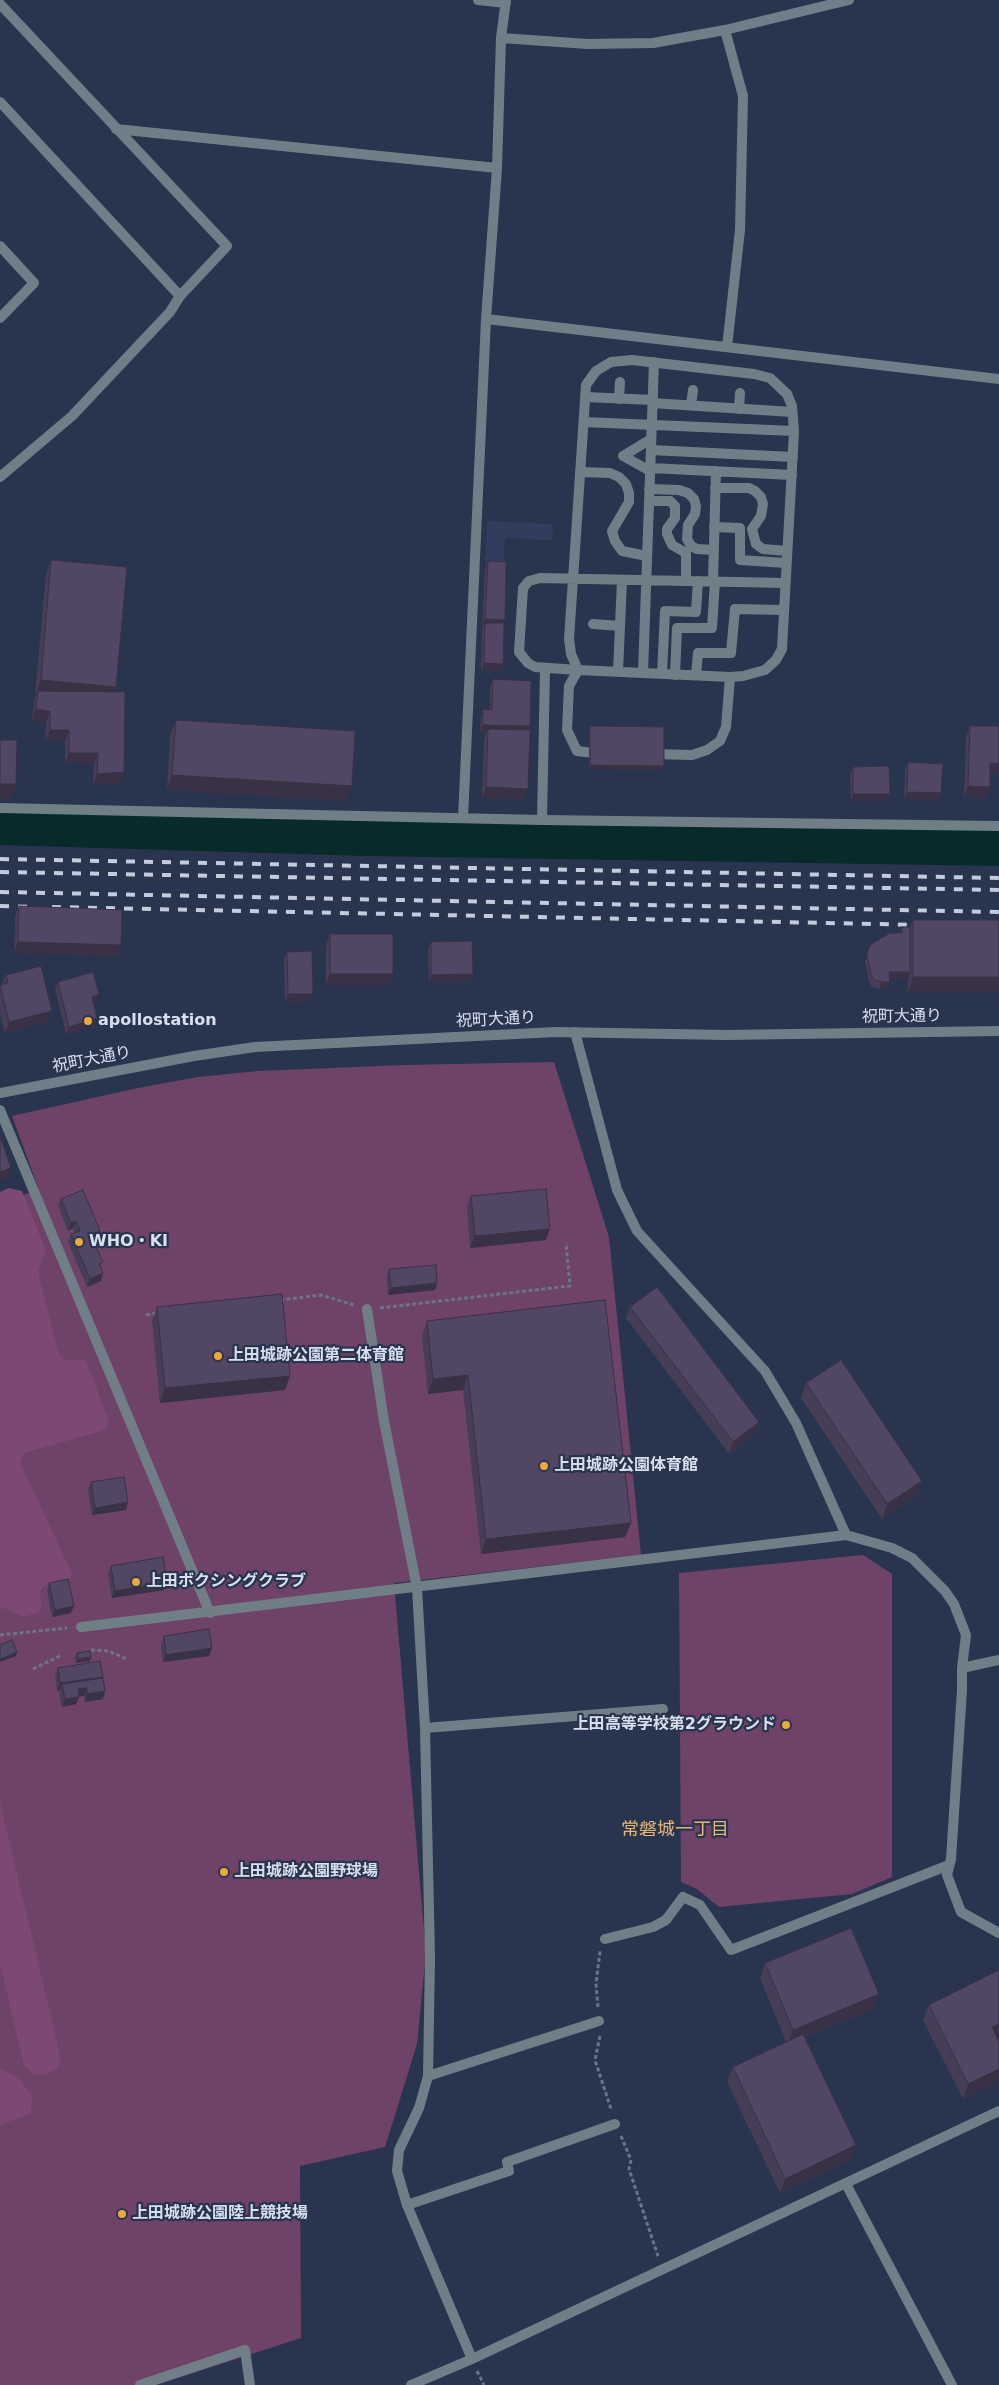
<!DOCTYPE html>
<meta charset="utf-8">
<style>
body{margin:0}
canvas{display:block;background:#29344e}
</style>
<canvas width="999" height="2385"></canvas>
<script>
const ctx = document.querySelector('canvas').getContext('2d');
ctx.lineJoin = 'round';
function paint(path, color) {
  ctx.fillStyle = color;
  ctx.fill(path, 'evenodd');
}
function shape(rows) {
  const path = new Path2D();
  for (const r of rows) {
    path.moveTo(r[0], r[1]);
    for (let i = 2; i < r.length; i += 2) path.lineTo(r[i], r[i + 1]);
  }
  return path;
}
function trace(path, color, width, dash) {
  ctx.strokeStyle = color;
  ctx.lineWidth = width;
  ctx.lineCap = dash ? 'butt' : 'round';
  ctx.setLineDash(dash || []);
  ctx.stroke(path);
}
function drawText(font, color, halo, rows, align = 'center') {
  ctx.font = font + ' "DejaVu Sans","Noto Sans JP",sans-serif';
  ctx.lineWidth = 4.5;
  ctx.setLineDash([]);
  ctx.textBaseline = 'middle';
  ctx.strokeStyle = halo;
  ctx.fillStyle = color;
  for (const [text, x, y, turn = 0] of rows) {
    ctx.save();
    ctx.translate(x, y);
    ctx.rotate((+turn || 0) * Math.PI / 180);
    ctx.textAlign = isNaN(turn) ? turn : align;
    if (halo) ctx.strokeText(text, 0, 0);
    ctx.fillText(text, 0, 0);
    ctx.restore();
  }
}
paint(shape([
 [487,521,553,524,552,540,505,538,503,569,485,569]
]), '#303d5d');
paint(shape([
 [554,1062,609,1237,641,1555,394,1583,426,1953,417,2044,385,2147,300,2166,301,2338,156,2385,0,2385,0,1202,39,1190,12,1116,138,1088,198,1077,258,1071,404,1065],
 [863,1555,892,1574,892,1877,852,1894,719,1907,697,1889,681,1882,679,1573]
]), '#6f4267');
paint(shape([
 [9,1188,22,1191,46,1251,38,1273,59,1354,65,1360,86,1360,109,1422,105,1430,24,1453,20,1463,72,1573,70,1580,44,1586,39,1592,42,1608,38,1613,23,1617,4,1608,0,1609,0,1192],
 [0,1802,61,2059,56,2070,43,2075,33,2074,24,2065,0,1964],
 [0,2068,18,2078,33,2097,30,2114,0,2125]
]), '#7d4874');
trace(shape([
 [0,827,366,838,999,848]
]), '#092a2b', 36);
trace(shape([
 [280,1300,321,1295,354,1305],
 [380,1308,570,1286,566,1243],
 [146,1315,157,1313],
 [0,1635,67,1628],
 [91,1650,108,1651,127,1659],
 [33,1669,62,1655],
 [598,2007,596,1984,600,1951],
 [600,2036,595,2060,611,2109],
 [621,2136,631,2160,629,2169,658,2256],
 [477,2371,484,2385]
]), '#6a748a', 3, [4, 2.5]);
trace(shape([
 [632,360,754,374,770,378,787,394,792,406,794,431,782,649,776,660,765,670,743,676,730,677,578,670,571,654,569,639,586,385,596,371,611,362,632,360],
 [586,397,653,400],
 [619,399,620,382],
 [652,403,792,412],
 [691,405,693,390],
 [739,409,740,393],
 [584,422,794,431],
 [651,450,793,457],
 [650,468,792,475],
 [650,471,623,456,651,439],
 [580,472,610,473,619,477,626,484,629,493,629,502,612,531,615,541,622,551,647,556],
 [715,488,749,488,755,491,761,497,763,504,761,516,752,529,756,544,763,549,787,551],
 [649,489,679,490,688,493,694,499,696,506,695,514,688,525,687,539,691,546,697,549,714,550],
 [649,501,670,501,675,506,675,518,667,529,667,534,672,545,686,553,686,581],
 [714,527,740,528,740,560,786,563],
 [713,581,716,471],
 [593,624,620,626],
 [578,670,535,667,528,663,519,652,523,588,529,581,540,578,785,583],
 [578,670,569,686,567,730,577,751,602,754],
 [618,672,622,580],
 [643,673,654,362],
 [662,674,665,611,696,612,698,581],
 [675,675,677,628,712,628,715,581],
 [696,675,698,653,731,653,735,609,783,610],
 [652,754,692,755,707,750,720,741,726,727,730,677],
 [542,820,545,669],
 [605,1939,653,1927,666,1920,683,1897,700,1905,731,1950,949,1865],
 [428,2076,599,2021],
 [407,2205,509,2171,507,2162,615,2124],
 [140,2385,245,2350,250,2385]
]), '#707f87', 10);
trace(shape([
 [478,0,506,3],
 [0,4,227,246,180,296,170,312,72,416,0,477],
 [725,30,743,96,740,230,727,347],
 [501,38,588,44,653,43,725,30,849,0],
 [0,102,180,296],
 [116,129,497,168],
 [0,246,34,283,0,318],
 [486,319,999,379],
 [0,808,542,820,999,826],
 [463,818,486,319,497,168,501,38,506,0],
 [575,1032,617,1190,637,1231,765,1371,796,1423,846,1535],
 [0,1110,210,1613],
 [367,1309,384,1421,417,1588,425,1728,430,1958,428,2076,419,2108,399,2150,397,2171,407,2205,472,2359],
 [81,1627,846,1535,892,1548,912,1558,945,1591,954,1604,966,1635,962,1668,962,1690,951,1859,947,1875,961,1912,999,1933],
 [962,1668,999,1660],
 [425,1728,663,1709],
 [846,2184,952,2385],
 [411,2385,472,2359,999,2111]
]), '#707f87', 10);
trace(shape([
 [0,1093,194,1056,255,1047,556,1032,726,1035,999,1031]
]), '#707f87', 10);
trace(shape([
 [0,859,999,878],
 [0,872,999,890],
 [0,892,999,912],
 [0,906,32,907],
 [52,907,924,925]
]), '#c3ccdd', 4, [9, 9]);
paint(shape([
 [51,560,114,692,124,772,120,783,93,785,94,764,65,764,65,741,45,741,46,722,32,721,34,702,36,695,35,695,46,575],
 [488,561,504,625,503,664,500,671,481,671,482,630,483,626,482,626,485,569],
 [493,679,528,730,524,800,482,798,484,740,486,733,480,733,481,717,483,709,490,709,490,687],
 [176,720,346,801,167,790,170,735],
 [590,726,663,770,589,769,589,730],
 [970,726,999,773,990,775,990,787,986,798,964,797,966,737],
 [908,762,938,801,904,799,905,770],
 [853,767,887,801,851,801,850,774],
 [19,906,121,945,117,957,14,953,15,917],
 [913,920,999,920,999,992,908,992,908,979,890,979,887,989,879,989,872,987,869,982,865,962,870,945,900,933,902,927,910,927],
 [330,934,389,985,326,985,326,945],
 [431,942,470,982,429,982,428,949],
 [287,952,310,1001,285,1002,284,959],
 [6,975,47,1022,5,1033,0,1014,0,985,2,984],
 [58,982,96,1002,93,1003,97,1018,94,1026,66,1034,55,989],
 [471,1196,546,1240,470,1248,467,1207],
 [61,1199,98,1238,94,1240,103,1273,101,1281,87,1287,68,1242,71,1234,75,1233,73,1228,68,1231,58,1206],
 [389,1269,437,1283,435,1290,388,1295,387,1277],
 [157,1307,285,1390,160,1403,152,1321],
 [630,1307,759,1422,755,1433,729,1454,626,1318],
 [427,1321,631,1523,625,1537,481,1554,463,1390,428,1394,422,1336],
 [806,1383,922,1481,916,1496,882,1519,801,1398],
 [91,1482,126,1510,92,1515,88,1490],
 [111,1566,164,1590,112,1598,108,1574],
 [49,1583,71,1613,52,1617,47,1591],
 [164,1636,209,1656,163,1662,161,1644],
 [77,1653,90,1661,76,1663,75,1657],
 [58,1668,103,1677,103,1678,105,1691,103,1699,85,1702,84,1696,79,1696,76,1704,62,1707,59,1692,60,1690,57,1691,55,1676],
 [765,1963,873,2009,805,2037,851,2160,780,2193,727,2082,733,2067,786,2042,760,1978],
 [999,1970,999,2036,997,2037,963,2099,923,2020,929,2005]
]), '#463d56');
paint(shape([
 [485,619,505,620,503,627,485,623,483,626,482,626],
 [484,663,503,664,500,671,481,671],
 [41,680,116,687,110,701,38,691,36,695,35,695],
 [36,709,50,711,46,722,32,721],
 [483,725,530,726,527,734,488,729,486,733,480,733],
 [50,730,69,730,65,741,45,741],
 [69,753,98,753,94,764,65,764],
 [999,763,999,773,986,775,990,764],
 [590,765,664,766,663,770,589,769],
 [124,772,120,783,93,785,97,774],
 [172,775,352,786,346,801,167,790],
 [0,784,16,784,11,799,0,799],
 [968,786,990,787,986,798,964,797],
 [486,787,528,789,524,800,482,798],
 [907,792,941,793,938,801,904,799],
 [853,794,890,794,887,801,851,801],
 [18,942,121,945,117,957,14,953],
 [889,972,910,972,908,979,887,979],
 [330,974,393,974,389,985,326,985],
 [473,974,470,982,429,982,431,975],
 [913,977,999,977,999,992,908,992],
 [882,982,890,982,887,989,879,989],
 [99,994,96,1002,89,1005,92,997],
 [288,994,313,994,310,1001,285,1002],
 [52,1011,47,1022,5,1033,9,1022],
 [97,1018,94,1026,66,1034,69,1027],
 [11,1168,7,1179,0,1182,0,1172],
 [76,1221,73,1228,68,1231,71,1223],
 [550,1229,546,1240,470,1248,475,1236],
 [100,1231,98,1238,89,1242,91,1235],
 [103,1273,101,1281,87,1287,90,1279],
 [437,1283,435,1290,388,1295,391,1288],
 [468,1375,463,1390,428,1394,433,1379],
 [290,1376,285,1390,160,1403,165,1388],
 [759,1422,755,1433,729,1454,733,1442],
 [922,1481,916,1496,882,1519,887,1504],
 [128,1502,126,1510,92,1515,95,1508],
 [631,1523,625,1537,481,1554,486,1539],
 [167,1582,164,1590,112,1598,115,1591],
 [74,1606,71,1613,52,1617,55,1610],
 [212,1648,209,1656,163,1662,166,1655],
 [17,1652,16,1656,0,1662,0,1659],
 [91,1657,90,1661,76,1663,78,1659],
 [103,1677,100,1684,62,1684,60,1690,57,1691,60,1683],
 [87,1688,84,1696,75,1697,78,1689],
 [105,1691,103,1699,85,1702,87,1694],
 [79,1697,76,1704,62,1707,65,1699],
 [879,1994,873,2009,787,2044,793,2030],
 [999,2024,999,2036,987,2042,992,2027],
 [999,2069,999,2081,963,2099,968,2084],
 [856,2145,851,2160,780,2193,785,2179]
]), '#393246');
const building = shape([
 [51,560,127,567,116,687,41,680,51,560],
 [488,561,506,562,505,620,485,619,488,561],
 [485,623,504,623,503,664,484,663,485,623],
 [493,679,531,681,530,726,483,725,483,709,492,710,493,679],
 [38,691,125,692,124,772,97,774,98,753,69,753,69,730,50,730,50,711,36,709,38,691],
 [176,720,355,731,352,786,172,775,176,720],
 [590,726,664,727,664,766,590,765,590,726],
 [970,726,999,726,999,763,990,764,990,787,968,786,970,726],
 [488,729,530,730,528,789,486,787,488,729],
 [0,740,17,740,16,784,0,784,0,740],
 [908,762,943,764,941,793,907,792,908,762],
 [889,766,890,794,853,794,853,767,889,766],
 [19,906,122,910,121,945,18,942,19,906],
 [913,920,999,920,999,977,913,977,913,920],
 [902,927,910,927,910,972,889,972,890,982,882,982,875,980,871,975,867,955,870,945,890,933,902,933,902,927],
 [330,934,393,934,393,974,330,974,330,934],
 [472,941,473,974,431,975,431,942,472,941],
 [312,951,313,994,288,994,287,952,312,951],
 [41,966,52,1011,9,1022,0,985,8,983,6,975,41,966],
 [93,972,99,994,92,997,97,1018,69,1027,58,982,93,972],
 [0,1136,11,1168,0,1172,0,1136],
 [546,1189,550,1229,475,1236,471,1196,546,1189],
 [83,1190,100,1231,91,1235,103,1262,99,1264,103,1273,90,1279,71,1234,80,1231,76,1221,71,1223,61,1199,83,1190],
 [436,1265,437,1283,391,1288,389,1269,436,1265],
 [657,1287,759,1422,733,1442,630,1307,657,1287],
 [282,1294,290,1376,165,1388,157,1307,282,1294],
 [605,1300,631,1523,486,1539,468,1375,433,1379,427,1321,605,1300],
 [841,1360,922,1481,887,1504,806,1383,841,1360],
 [124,1477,128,1502,95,1508,91,1482,124,1477],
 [163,1557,167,1582,115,1591,111,1566,163,1557],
 [68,1579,74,1606,55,1610,49,1583,68,1579],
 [209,1629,212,1648,166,1655,164,1636,209,1629],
 [12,1640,17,1652,0,1659,0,1645,12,1640],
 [90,1651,91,1657,78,1659,77,1653,90,1651],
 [100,1661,103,1677,60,1683,58,1668,100,1661],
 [103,1678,105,1691,87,1694,87,1688,78,1689,79,1697,65,1699,62,1684,103,1678],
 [851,1928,879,1994,793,2030,765,1963,851,1928],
 [999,1970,999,2024,992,2027,999,2042,999,2069,968,2084,929,2005,999,1970],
 [803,2034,856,2145,785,2179,733,2067,803,2034]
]);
paint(building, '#514764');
trace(building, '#393246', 1);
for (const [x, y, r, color] of [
 [88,1021,5,"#eca93b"],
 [79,1242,5,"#eca93b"],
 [218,1356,5,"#eca93b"],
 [544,1466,5,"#eca93b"],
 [136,1582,5,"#eca93b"],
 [786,1725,5,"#eca93b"],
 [224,1872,5,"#eca93b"],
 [122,2214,5,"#eca93b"]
]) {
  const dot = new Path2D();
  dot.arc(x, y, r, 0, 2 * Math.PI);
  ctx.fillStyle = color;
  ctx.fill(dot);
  trace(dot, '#29344e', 2);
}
drawText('16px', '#d8e0f0', '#29344e', [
 ["祝町大通り",902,1017,-1],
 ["祝町大通り",496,1020,-3],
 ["祝町大通り",92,1060,-11]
]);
drawText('bold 16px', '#d8e0f0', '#29344e', [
 ["apollostation",98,1021],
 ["WHO・KI",89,1242],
 ["上田城跡公園第二体育館",228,1356],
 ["上田城跡公園体育館",554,1466],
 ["上田ボクシングクラブ",146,1582],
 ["上田高等学校第2グラウンド",776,1725,"right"],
 ["上田城跡公園野球場",234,1872],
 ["上田城跡公園陸上競技場",132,2214]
], 'left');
drawText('18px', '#e6b774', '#29344e', [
 ["常磐城一丁目",675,1830]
]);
</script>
